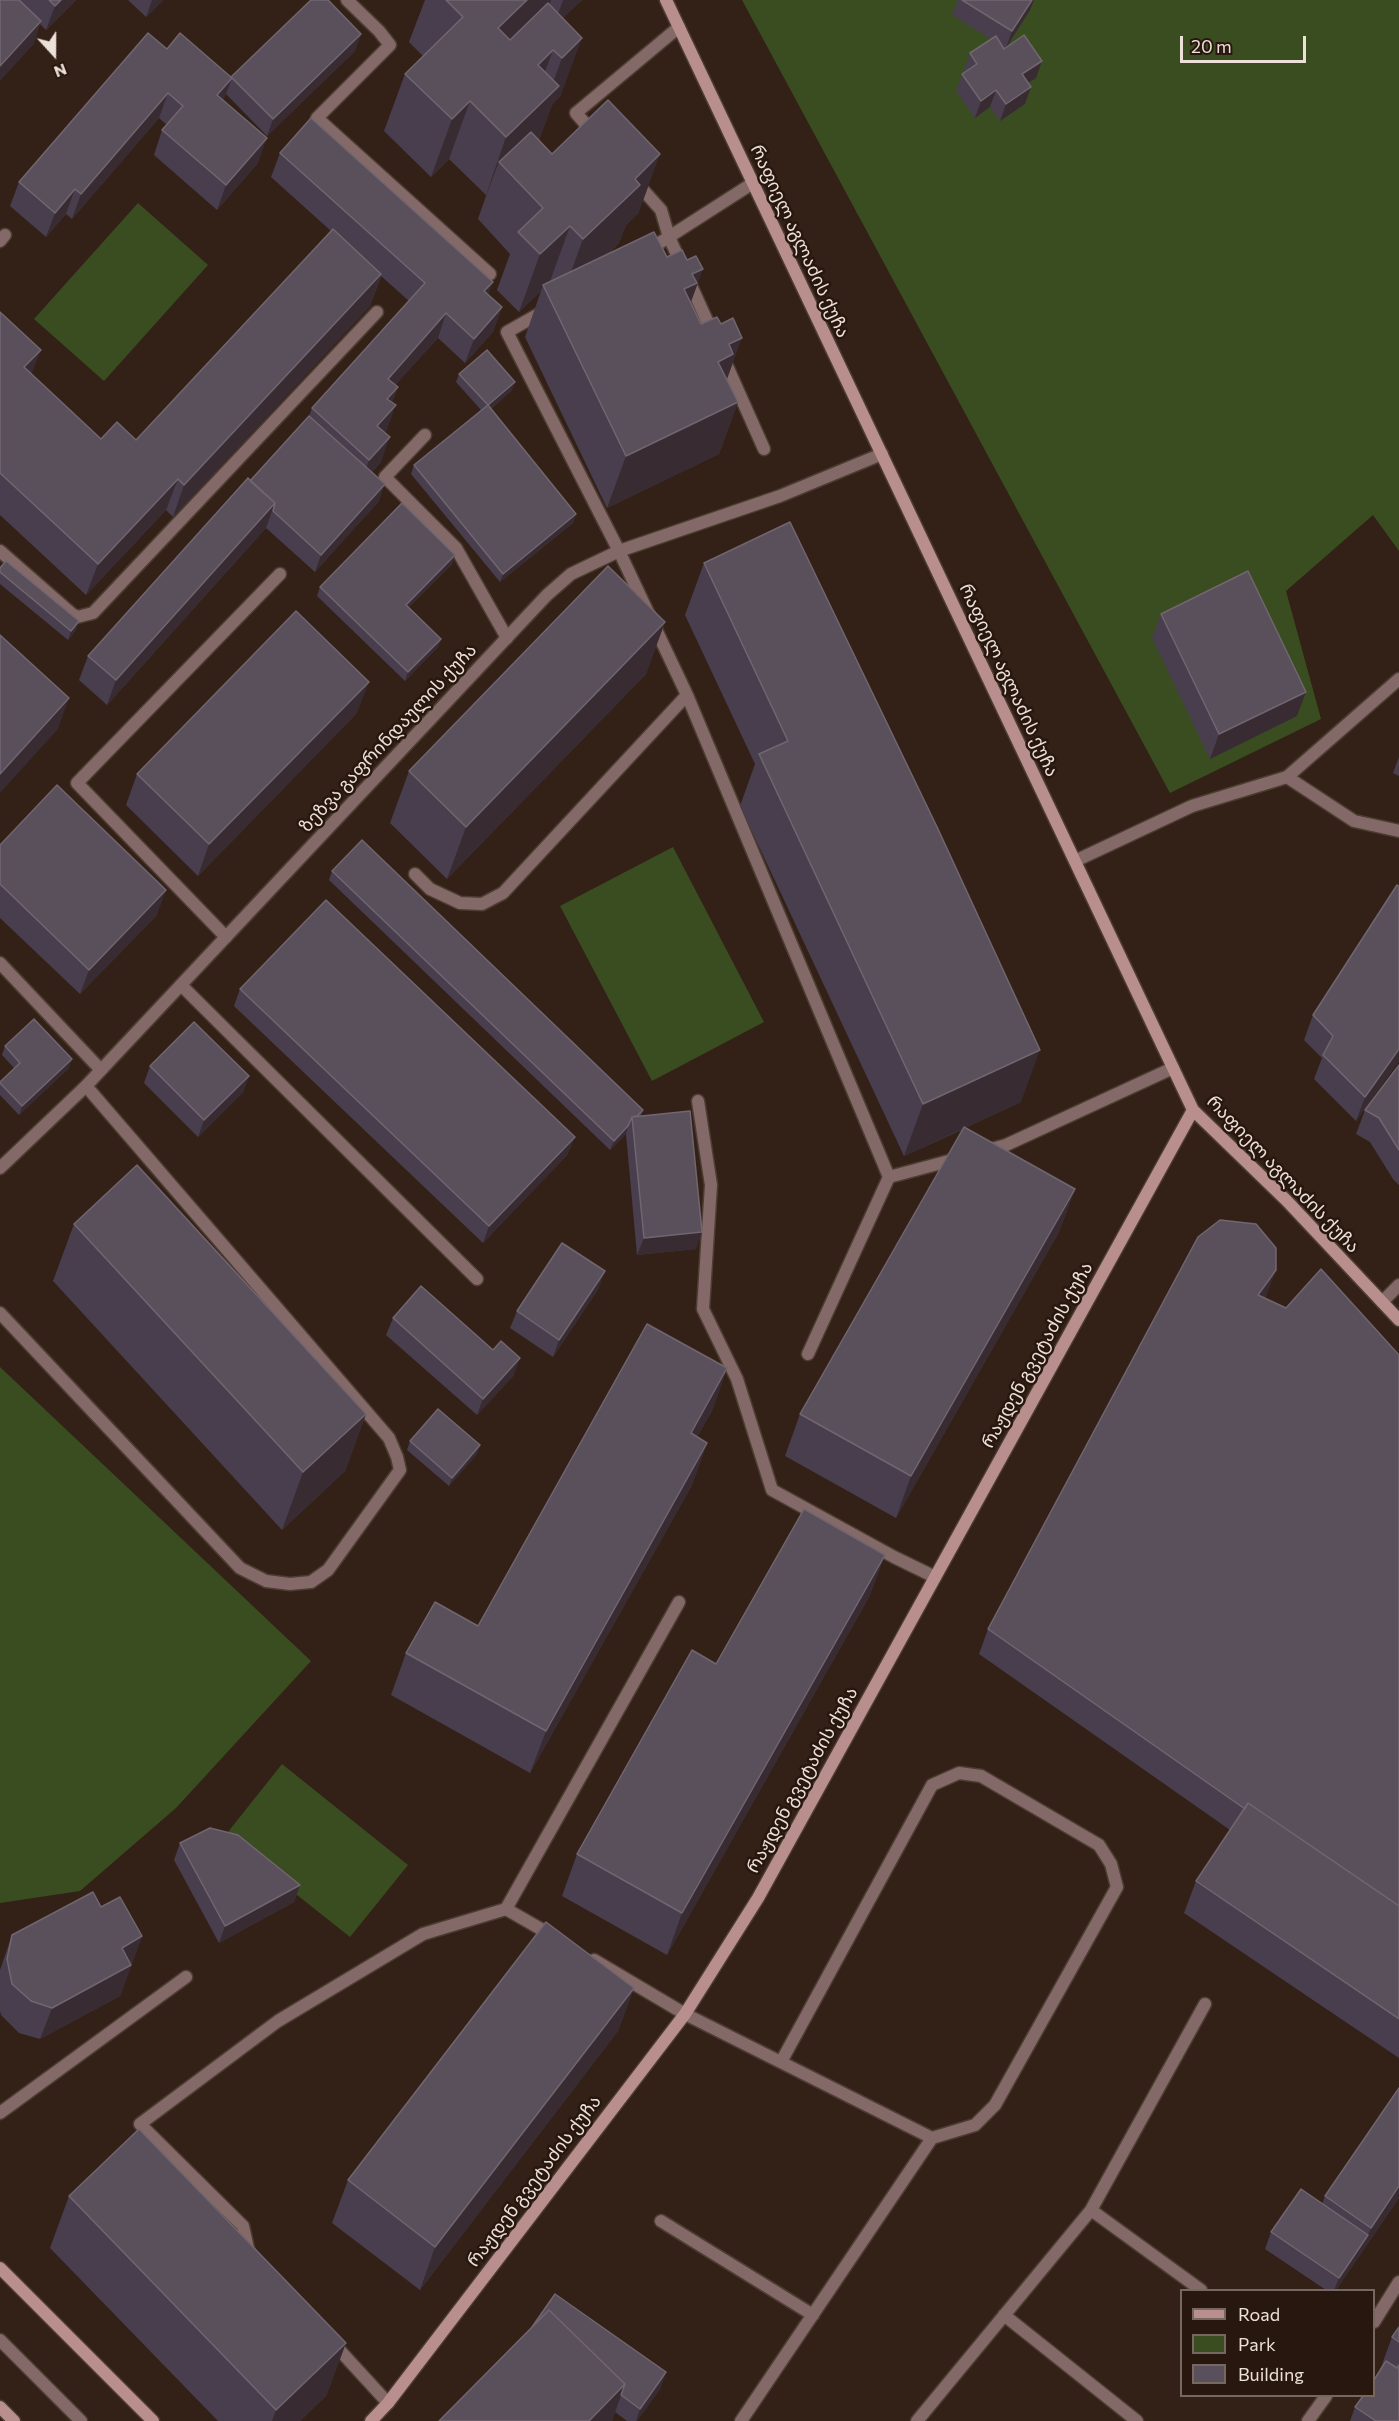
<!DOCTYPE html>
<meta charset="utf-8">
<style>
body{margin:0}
#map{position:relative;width:1399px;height:2421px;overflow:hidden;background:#332117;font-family:Commissioner,sans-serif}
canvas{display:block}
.legend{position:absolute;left:1180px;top:2289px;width:195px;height:108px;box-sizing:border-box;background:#28170e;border:2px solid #76675f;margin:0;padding:8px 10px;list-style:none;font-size:18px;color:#ece0d9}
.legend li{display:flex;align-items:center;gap:12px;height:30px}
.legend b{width:30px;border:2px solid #76675f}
.north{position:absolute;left:24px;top:24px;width:60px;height:60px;-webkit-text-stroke:4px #28170e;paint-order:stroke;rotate:159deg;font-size:16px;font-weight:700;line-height:24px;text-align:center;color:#ece0d9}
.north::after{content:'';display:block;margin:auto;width:21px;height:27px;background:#ece0d9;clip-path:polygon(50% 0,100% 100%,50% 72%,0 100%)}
.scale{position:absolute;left:1180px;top:36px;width:126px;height:27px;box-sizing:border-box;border:3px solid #ece0d9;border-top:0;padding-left:8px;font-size:18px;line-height:21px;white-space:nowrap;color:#ece0d9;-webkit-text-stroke:4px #28170e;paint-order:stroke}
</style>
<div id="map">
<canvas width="1399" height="2421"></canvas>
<ul class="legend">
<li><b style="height:8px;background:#b88f8c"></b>Road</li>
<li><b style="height:16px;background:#3a4d20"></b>Park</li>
<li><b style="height:16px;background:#5a505c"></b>Building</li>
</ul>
<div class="north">N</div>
<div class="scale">20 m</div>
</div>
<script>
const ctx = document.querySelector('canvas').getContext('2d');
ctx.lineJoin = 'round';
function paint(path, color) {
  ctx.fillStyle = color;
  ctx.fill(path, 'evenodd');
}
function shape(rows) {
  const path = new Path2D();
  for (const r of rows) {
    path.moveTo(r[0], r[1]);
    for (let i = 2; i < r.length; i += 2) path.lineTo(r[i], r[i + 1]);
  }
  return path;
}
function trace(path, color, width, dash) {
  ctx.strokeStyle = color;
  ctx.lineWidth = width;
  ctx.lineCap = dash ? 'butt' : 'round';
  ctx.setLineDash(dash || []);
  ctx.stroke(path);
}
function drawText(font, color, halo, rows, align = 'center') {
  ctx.font = font + ' Commissioner,"Noto Sans Georgian",sans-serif';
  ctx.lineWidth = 5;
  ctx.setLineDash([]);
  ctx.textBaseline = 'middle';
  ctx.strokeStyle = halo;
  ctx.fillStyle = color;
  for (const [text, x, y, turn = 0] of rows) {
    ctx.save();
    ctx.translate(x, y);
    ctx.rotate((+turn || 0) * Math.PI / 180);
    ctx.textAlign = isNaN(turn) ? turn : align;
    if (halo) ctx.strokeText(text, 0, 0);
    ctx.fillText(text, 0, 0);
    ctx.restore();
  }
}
paint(shape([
 [742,0,1399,0,1399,551,1373,515,1286,591,1321,719,1170,793],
 [138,203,208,265,104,381,34,319],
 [673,847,764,1022,652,1081,560,906],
 [0,1367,311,1661,176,1808,80,1891,0,1903],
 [282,1764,408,1865,350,1937,224,1837]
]), '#3a4d20');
const lane = shape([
 [347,0,379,31,390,45,317,118,490,274],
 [595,135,576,113,679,27],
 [636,182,661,210,669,237,714,336],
 [0,241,5,235],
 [647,251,753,183],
 [723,357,764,449],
 [425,435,385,477,456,548,507,638],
 [0,551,72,614,77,617,93,613,377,312],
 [687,695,889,1177,808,1354],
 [1287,777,1354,821,1399,831],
 [1075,861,1192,806,1287,777,1399,679],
 [415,874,430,889,460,903,482,904,503,893,687,695,619,551,507,332,546,310],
 [226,937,77,783,280,574],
 [0,963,101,1070],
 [181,985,477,1279],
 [698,1101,711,1185,703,1309,737,1379,772,1490,894,1557,935,1577],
 [985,1151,1006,1145,1173,1068],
 [889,1177,960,1158],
 [1382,1302,1399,1285],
 [0,1313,240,1568,266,1581,290,1584,311,1582,328,1570,400,1470,397,1457,389,1438,86,1086],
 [506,1909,679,1602],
 [594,1960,685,2014,932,2138,975,2125,995,2105,1117,1887,1111,1864,1099,1845,981,1776,959,1773,932,1785,781,2062],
 [0,2113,186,1977],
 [1091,2210,1201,2290],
 [661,2221,813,2315],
 [249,2253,243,2226,140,2124,278,2021,423,1934,506,1909,553,1936],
 [1004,2315,1137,2421],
 [0,2340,81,2421],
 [333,2343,388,2403],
 [741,2421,932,2138],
 [917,2421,1091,2210,1205,2004]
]);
const street = shape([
 [0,1168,86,1086,547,595,571,574,619,551,780,496,882,454],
 [1374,2322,1399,2282],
 [1308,2421,1326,2396]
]);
const secondary = shape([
 [666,0,1193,1110,1287,1201,1399,1320],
 [0,2268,153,2421],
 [0,2407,14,2421],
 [371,2421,388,2403,685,2014,758,1898,1193,1110]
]);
trace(lane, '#4d3c32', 15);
trace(street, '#4d3c32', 15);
trace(secondary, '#4d3c32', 15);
trace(lane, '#836967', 12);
trace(street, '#836967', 12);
trace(secondary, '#b88f8c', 12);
paint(shape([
 [0,0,76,0,46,30,40,24,33,45],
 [128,0,163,0,146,17],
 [425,0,582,0,563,18,561,95,552,105,539,140,552,154,639,212,626,225,619,243,607,255,690,303,738,402,719,454,607,508,525,337,541,291,519,312,497,290,510,254,478,219,487,193,486,195,449,159,431,177,384,131,405,74,423,56,409,42],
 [958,0,1034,0,1030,10,1007,47,1042,61,1036,78,1028,83,1025,104,1000,121,990,107,975,118,956,91,962,74,965,72,964,70,970,53,991,39,952,15],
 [361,34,355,51,267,136,226,94,223,101,258,163,217,210,154,155,162,130,167,125,159,118,72,219,66,214,46,237,10,206,19,182,167,49,231,77],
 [280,153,488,295,502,307,493,332,465,363,438,338,395,385,398,387,392,403,387,430,384,432,381,462,372,472,379,501,315,572,266,528,107,705,79,680,88,656,309,416,312,408,409,301,381,276,370,306,173,517,166,510,86,595,0,515,0,312,32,375,101,439,136,440,331,231,271,177],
 [459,374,512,390,491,409,576,514,573,523,500,582,411,474,414,465,481,410,456,382],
 [455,555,452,564,409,607,441,639,438,647,405,681,317,596,320,587],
 [704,563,1021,1102,965,1128,1075,1189,1059,1232,896,1518,785,1456,800,1414,964,1129,904,1156,740,806,755,764,685,615],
 [0,568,76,630,68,640,0,584],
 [1161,614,1297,716,1210,759,1152,638],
 [665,622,646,674,447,879,390,823,409,771],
 [357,713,198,876,126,805,137,774],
 [1399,757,1399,776,1393,773],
 [0,845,157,915,80,994,0,918],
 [332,871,643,1110,641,1116,696,1249,637,1255,626,1134,610,1150,329,880],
 [1399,886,1399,1061,1356,1121,1314,1079,1322,1058,1304,1040,1313,1015],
 [240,989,568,1154,483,1243,234,1006],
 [5,1046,69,1068,19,1115,0,1095,0,1082,14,1068,2,1055],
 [1399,1065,1399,1185,1393,1179,1370,1142,1356,1134,1365,1110],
 [150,1066,249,1076,243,1092,198,1137,144,1083],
 [74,1224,366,1414,345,1471,282,1530,53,1281],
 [599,1288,553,1357,510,1328,517,1311],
 [1267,1294,1265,1298,1286,1308,1399,1355,1399,2058,1184,1913,1196,1881,1230,1830,979,1654,988,1629],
 [393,1318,514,1375,477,1415,386,1335],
 [727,1368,712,1411,697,1437,707,1443,692,1485,530,1773,391,1695,406,1653,478,1626],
 [410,1441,477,1454,449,1486,407,1450],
 [885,1555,869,1597,667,1955,562,1896,577,1854,716,1664],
 [180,1843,300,1885,294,1902,219,1943,174,1860],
 [101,1907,142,1936,120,1996,40,2039,19,2033,1,2015,0,2011,0,1970,12,1935],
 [634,1988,618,2031,420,2290,332,2223,348,2180],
 [1399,2088,1399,2198,1336,2290,1326,2290,1265,2249,1271,2232,1322,2204,1325,2196],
 [69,2196,327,2395,300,2421,218,2421,50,2248],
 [1399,2327,1399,2421,1350,2421,1355,2407,1380,2370,1392,2337],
 [666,2372,660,2389,637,2421,627,2421,615,2412,612,2421,439,2421]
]), '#483e4e');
paint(shape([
 [61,0,76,0,46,30,55,6],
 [152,0,163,0,146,17],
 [527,0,551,0,544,20,477,86,498,28],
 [563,0,582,0,553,28],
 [1032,0,1034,0,1030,10,1006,48,1012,31],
 [41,21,33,45,0,81,0,66],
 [361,34,355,51,267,136,273,119],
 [582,38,561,95,552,105,538,143,499,162,487,193,486,195,506,137,548,96,562,58],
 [553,50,532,107,538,65],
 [1042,61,1036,78,1016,90,1022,74],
 [232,78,223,102,217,95],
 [1031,87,1025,104,1000,121,1006,104],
 [996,90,990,107,975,118,981,101],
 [168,93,159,118,72,219,81,194],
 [470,101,449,159,431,177,452,119],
 [267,138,258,163,217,210,226,185],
 [660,154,639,212,626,225,619,243,562,297,583,239,635,179],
 [75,189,66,214,46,237,55,213],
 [570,226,549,284,543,285,541,291,519,312,540,254],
 [703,269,684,321,684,289,692,274],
 [381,274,370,306,173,517,184,485],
 [493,282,484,307,484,291],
 [502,307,493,332,465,363,474,339],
 [446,313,438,338,379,403,388,379],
 [742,338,723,390,718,362,729,344],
 [41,350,29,381,24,367],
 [515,382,512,390,485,414,488,405],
 [398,387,389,412,387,399],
 [738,402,719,454,607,508,626,456],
 [396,405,387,430,368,450,377,426],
 [390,437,381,462,360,484,369,460],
 [178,479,166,510,86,595,98,564],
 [385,484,379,501,315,572,321,555],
 [275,503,266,528,107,705,116,680],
 [576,514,573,523,500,582,503,574],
 [455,555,452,564,403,613,406,605],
 [79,621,76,630,68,640,71,631],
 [665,622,646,674,447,879,466,827],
 [441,639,438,647,405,681,408,672],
 [369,682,357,713,198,876,209,844],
 [1306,692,1297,716,1210,759,1219,734],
 [69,698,58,729,0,793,0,774],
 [166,890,157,915,80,994,89,970],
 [1399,1049,1399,1061,1356,1121,1365,1097],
 [1040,1050,1021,1102,904,1156,923,1104],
 [72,1059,69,1068,19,1115,22,1106],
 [249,1076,243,1092,198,1137,204,1120],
 [628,1126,626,1134,610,1150,614,1141],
 [575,1137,568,1154,483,1243,489,1226],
 [1075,1189,1059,1232,896,1518,911,1476],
 [702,1232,696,1249,637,1255,644,1238],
 [1276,1270,1267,1294,1249,1319,1258,1295],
 [605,1271,599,1288,553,1357,559,1340],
 [520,1358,514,1375,477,1415,483,1399],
 [727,1368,712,1411,675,1475,691,1433],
 [366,1414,345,1471,282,1530,303,1472],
 [707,1443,692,1485,530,1773,546,1731],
 [480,1445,477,1454,449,1486,452,1478],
 [885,1555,869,1597,667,1955,682,1913],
 [300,1885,294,1902,219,1943,225,1926],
 [142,1936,120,1996,40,2039,52,2008,122,1948],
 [634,1988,618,2031,420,2290,435,2247],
 [1399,2186,1399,2198,1336,2290,1334,2290,1339,2278,1368,2235,1371,2228],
 [346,2343,327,2395,300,2421,272,2421,276,2410],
 [666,2372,660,2389,637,2421,636,2421,640,2409],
 [625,2384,612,2421,589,2421]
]), '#382b31');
const building = shape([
 [0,0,19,0,41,21,0,66,0,0],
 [49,0,61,0,55,6,49,0],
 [311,0,328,0,361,34,273,119,231,77,311,0],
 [446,0,527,0,498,28,510,40,548,3,582,38,562,58,553,50,538,65,559,86,506,137,470,101,452,119,405,74,463,17,446,0],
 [962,0,1032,0,1012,31,962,0],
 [148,33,167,49,180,33,232,78,217,95,267,138,226,185,162,130,183,106,168,93,81,194,75,189,55,213,19,182,148,33],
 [1024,35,1042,61,1022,74,1031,87,1006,104,996,90,981,101,962,74,977,64,970,53,996,36,1004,49,1024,35],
 [608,100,660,154,635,179,640,185,583,239,570,226,540,254,518,232,543,208,499,162,531,132,552,154,608,100],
 [311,118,493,282,484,291,502,307,474,339,446,313,388,379,398,387,387,399,396,405,377,426,390,437,369,460,312,408,425,283,280,153,311,118],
 [333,229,381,274,184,485,178,479,98,564,0,473,0,312,41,350,24,367,101,439,117,422,136,440,333,229],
 [654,232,667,257,682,250,687,260,696,256,703,269,692,274,697,283,684,289,701,324,717,317,721,324,733,318,742,338,729,344,733,354,718,362,738,402,626,456,543,285,654,232],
 [487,350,515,382,488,405,459,374,487,350],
 [488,405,576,514,503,574,414,465,488,405],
 [309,416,385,484,321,555,273,511,275,503,250,481,309,416],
 [248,478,275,503,116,680,88,656,248,478],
 [402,503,455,555,406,605,441,639,408,672,320,587,402,503],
 [790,522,938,829,1040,1050,923,1104,759,754,788,741,704,563,790,522],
 [6,561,79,621,71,631,0,572,0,568,6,561],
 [608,566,665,622,466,827,409,771,608,566],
 [1248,571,1306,692,1219,734,1161,614,1248,571],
 [296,611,369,682,209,844,137,774,296,611],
 [0,635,69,698,0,774,0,635],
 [57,785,166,890,89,970,0,884,0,845,57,785],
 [362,840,643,1110,637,1116,632,1117,628,1126,614,1141,332,871,362,840],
 [1397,885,1399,886,1399,1049,1365,1097,1323,1055,1333,1036,1313,1015,1397,885],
 [326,900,575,1137,489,1226,240,989,326,900],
 [34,1019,72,1059,22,1106,0,1083,0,1082,20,1063,5,1046,34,1019],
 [194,1022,249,1076,204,1120,150,1066,194,1022],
 [1399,1065,1399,1150,1379,1118,1365,1110,1399,1065],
 [690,1111,702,1232,644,1238,632,1117,690,1111],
 [964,1127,1075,1189,911,1476,800,1414,964,1127],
 [137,1165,366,1414,303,1472,74,1224,137,1165],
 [1220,1220,1256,1224,1276,1248,1276,1270,1258,1295,1286,1308,1321,1269,1399,1355,1399,1906,1248,1803,1245,1809,988,1629,1198,1237,1220,1220],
 [562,1243,605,1271,559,1340,517,1311,562,1243],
 [421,1286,493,1350,501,1341,520,1358,483,1399,393,1318,421,1286],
 [647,1324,727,1368,691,1433,707,1443,546,1731,406,1653,435,1602,478,1626,647,1324],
 [438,1409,480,1445,452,1478,410,1441,438,1409],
 [804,1509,885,1555,682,1913,577,1854,692,1650,716,1664,804,1509],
 [1248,1803,1399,1906,1399,2019,1196,1881,1248,1803],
 [210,1828,238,1835,300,1885,225,1926,180,1843,210,1828],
 [93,1892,101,1907,120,1897,142,1936,122,1948,131,1965,52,2008,31,2001,12,1984,7,1959,12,1935,93,1892],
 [546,1922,634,1988,435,2247,348,2180,546,1922],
 [1399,2088,1399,2186,1371,2228,1325,2196,1399,2088],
 [139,2129,346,2343,276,2410,69,2196,139,2129],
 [1301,2189,1368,2235,1339,2278,1271,2232,1301,2189],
 [555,2294,666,2372,640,2409,621,2395,625,2384,549,2310,532,2327,555,2294],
 [549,2310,625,2384,589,2421,439,2421,549,2310],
 [1399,2327,1399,2342,1392,2337,1399,2327],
 [1386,2361,1397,2368,1399,2365,1399,2421,1376,2421,1355,2407,1363,2396,1374,2396,1374,2380,1386,2361]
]);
paint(building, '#5a505c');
trace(building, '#716670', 1.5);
drawText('18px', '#ece0d9', '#28170e', [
 ["რაფიელ აგლაძის ქუჩა",800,241,65],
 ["რაფიელ აგლაძის ქუჩა",1009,680,65],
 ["ზეზვა გაფრინდაულის ქუჩა",388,738,-47],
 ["რაფიელ აგლაძის ქუჩა",1283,1174,46],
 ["რაჟდენ გვეტაძის ქუჩა",1037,1355,-61],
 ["რაჟდენ გვეტაძის ქუჩა",802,1780,-61],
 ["რაჟდენ გვეტაძის ქუჩა",534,2181,-53]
]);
</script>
